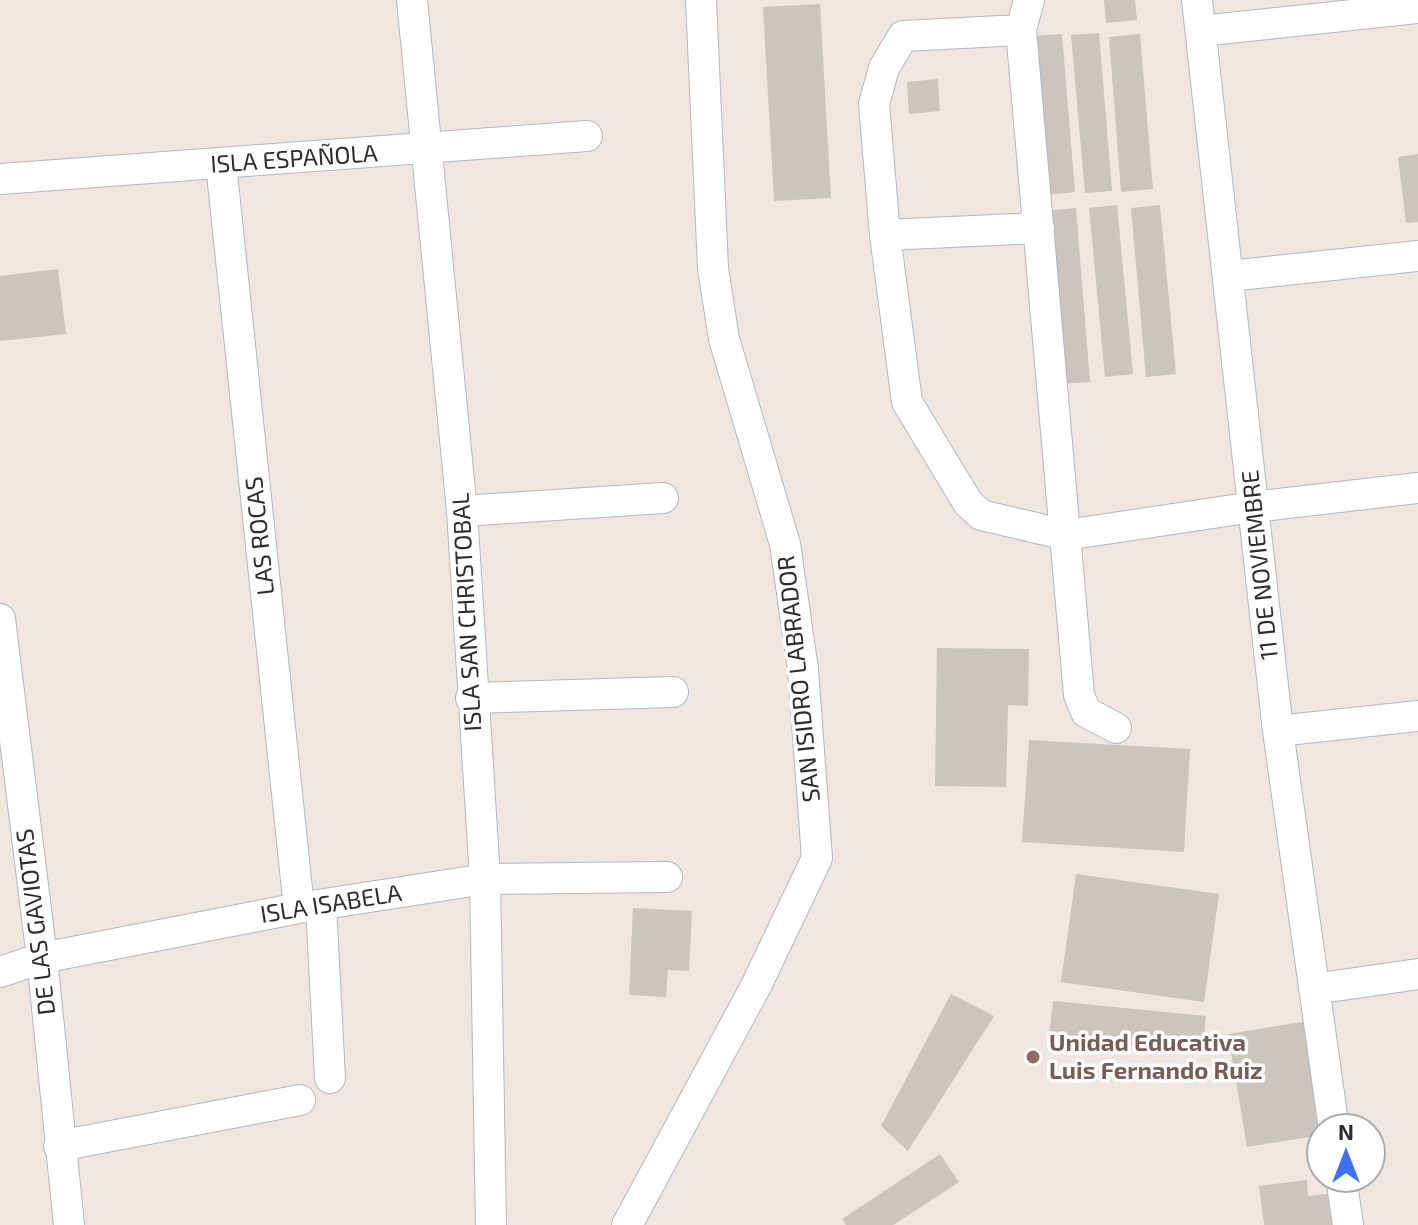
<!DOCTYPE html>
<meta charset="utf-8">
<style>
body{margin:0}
#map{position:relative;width:1418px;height:1225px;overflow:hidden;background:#efe7df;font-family:"Exo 2",sans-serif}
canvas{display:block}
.north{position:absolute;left:1306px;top:1113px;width:80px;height:80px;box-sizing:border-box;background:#fff;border:2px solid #ababab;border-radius:50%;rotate:0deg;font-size:22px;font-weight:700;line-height:32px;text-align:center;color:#2d2d2d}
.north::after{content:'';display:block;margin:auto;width:28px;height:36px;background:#3c70ff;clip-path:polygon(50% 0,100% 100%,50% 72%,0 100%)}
</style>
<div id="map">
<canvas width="1418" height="1225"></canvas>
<div class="north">N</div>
</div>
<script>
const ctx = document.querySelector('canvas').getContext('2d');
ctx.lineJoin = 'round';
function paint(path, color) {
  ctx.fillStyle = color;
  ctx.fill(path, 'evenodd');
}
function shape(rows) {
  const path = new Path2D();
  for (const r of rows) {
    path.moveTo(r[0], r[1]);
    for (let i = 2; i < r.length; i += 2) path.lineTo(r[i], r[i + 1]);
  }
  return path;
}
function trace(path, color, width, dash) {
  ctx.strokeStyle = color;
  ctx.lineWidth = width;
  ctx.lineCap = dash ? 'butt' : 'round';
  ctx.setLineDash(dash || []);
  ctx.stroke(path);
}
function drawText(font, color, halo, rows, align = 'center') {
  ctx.font = font + ' "Exo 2",sans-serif';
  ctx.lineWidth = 7;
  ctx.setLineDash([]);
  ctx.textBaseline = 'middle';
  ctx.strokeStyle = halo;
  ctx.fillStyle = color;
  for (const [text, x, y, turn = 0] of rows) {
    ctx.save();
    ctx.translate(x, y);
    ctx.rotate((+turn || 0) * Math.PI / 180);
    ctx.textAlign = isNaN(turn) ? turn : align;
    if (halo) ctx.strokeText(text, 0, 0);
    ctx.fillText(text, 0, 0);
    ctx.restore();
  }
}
paint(shape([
 [1104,0,1135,0,1137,20,1106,23],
 [820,4,831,198,774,201,763,7],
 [1099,33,1112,191,1085,193,1071,35],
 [1062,34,1075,192,1048,195,1035,36],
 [1140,34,1153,189,1121,192,1109,37],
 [938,79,940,111,909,114,907,82],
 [1418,154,1418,222,1406,223,1398,157],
 [1117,205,1133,374,1105,377,1089,208],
 [1160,205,1176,374,1146,377,1131,208],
 [1076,208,1090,382,1061,384,1047,211],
 [58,269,66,334,0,341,0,276],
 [937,648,1029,649,1028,706,1008,705,1006,787,935,786],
 [1029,740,1190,749,1184,852,1022,842],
 [1076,874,1219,894,1204,1002,1061,982],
 [633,908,692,911,689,971,668,970,666,997,629,995],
 [951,994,994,1016,908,1151,881,1126],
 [1053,1001,1206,1016,1202,1053,1049,1038],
 [1308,1021,1322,1135,1247,1147,1228,1034],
 [940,1154,959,1182,893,1225,846,1225,842,1219],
 [1307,1180,1308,1196,1343,1192,1348,1225,1264,1225,1259,1186]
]), '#cbc5be');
const minor = shape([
 [412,0,462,511,485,879,491,1225],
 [1029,0,1021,30,903,36,884,68,874,104,885,235,907,402,968,503,981,515,1066,535,1253,507,1418,488],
 [1197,0,1278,731,1334,1129],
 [1021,30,1079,695,1086,712,1116,728],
 [1201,31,1418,8],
 [221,164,299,908],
 [0,179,587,136],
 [885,235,1039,228],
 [1229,276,1418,256],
 [462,511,663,498],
 [0,619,42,958,69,1225],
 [471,698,673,692],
 [1278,731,1418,716],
 [321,905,330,1078],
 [0,972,42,958,299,908,485,879,667,877],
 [1314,989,1418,974],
 [59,1146,300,1100],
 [1341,1177,1348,1225],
 [627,1225,756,986,817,858,803,670,785,544,724,339,713,268,701,0]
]);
trace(minor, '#b3b7c1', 32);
trace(minor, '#fff', 30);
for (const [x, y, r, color] of [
 [1033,1057,8,"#8d6e63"]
]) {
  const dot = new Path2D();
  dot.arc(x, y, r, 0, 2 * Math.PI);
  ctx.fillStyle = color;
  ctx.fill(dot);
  trace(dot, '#fff', 3);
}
drawText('24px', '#2d2d2d', '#fff', [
 ["ISLA ESPAÑOLA",294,159,-4],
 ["LAS ROCAS",260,536,-96],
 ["11 DE NOVIEMBRE",1260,565,-96],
 ["ISLA SAN CHRISTOBAL",467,612,-93],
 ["SAN ISIDRO LABRADOR",799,679,-96],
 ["ISLA ISABELA",331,904,-9],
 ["DE LAS GAVIOTAS",36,922,-97]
]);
drawText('bold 24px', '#785e54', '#fff', [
 ["Unidad Educativa",1049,1043],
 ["Luis Fernando Ruiz",1049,1071]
], 'left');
</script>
